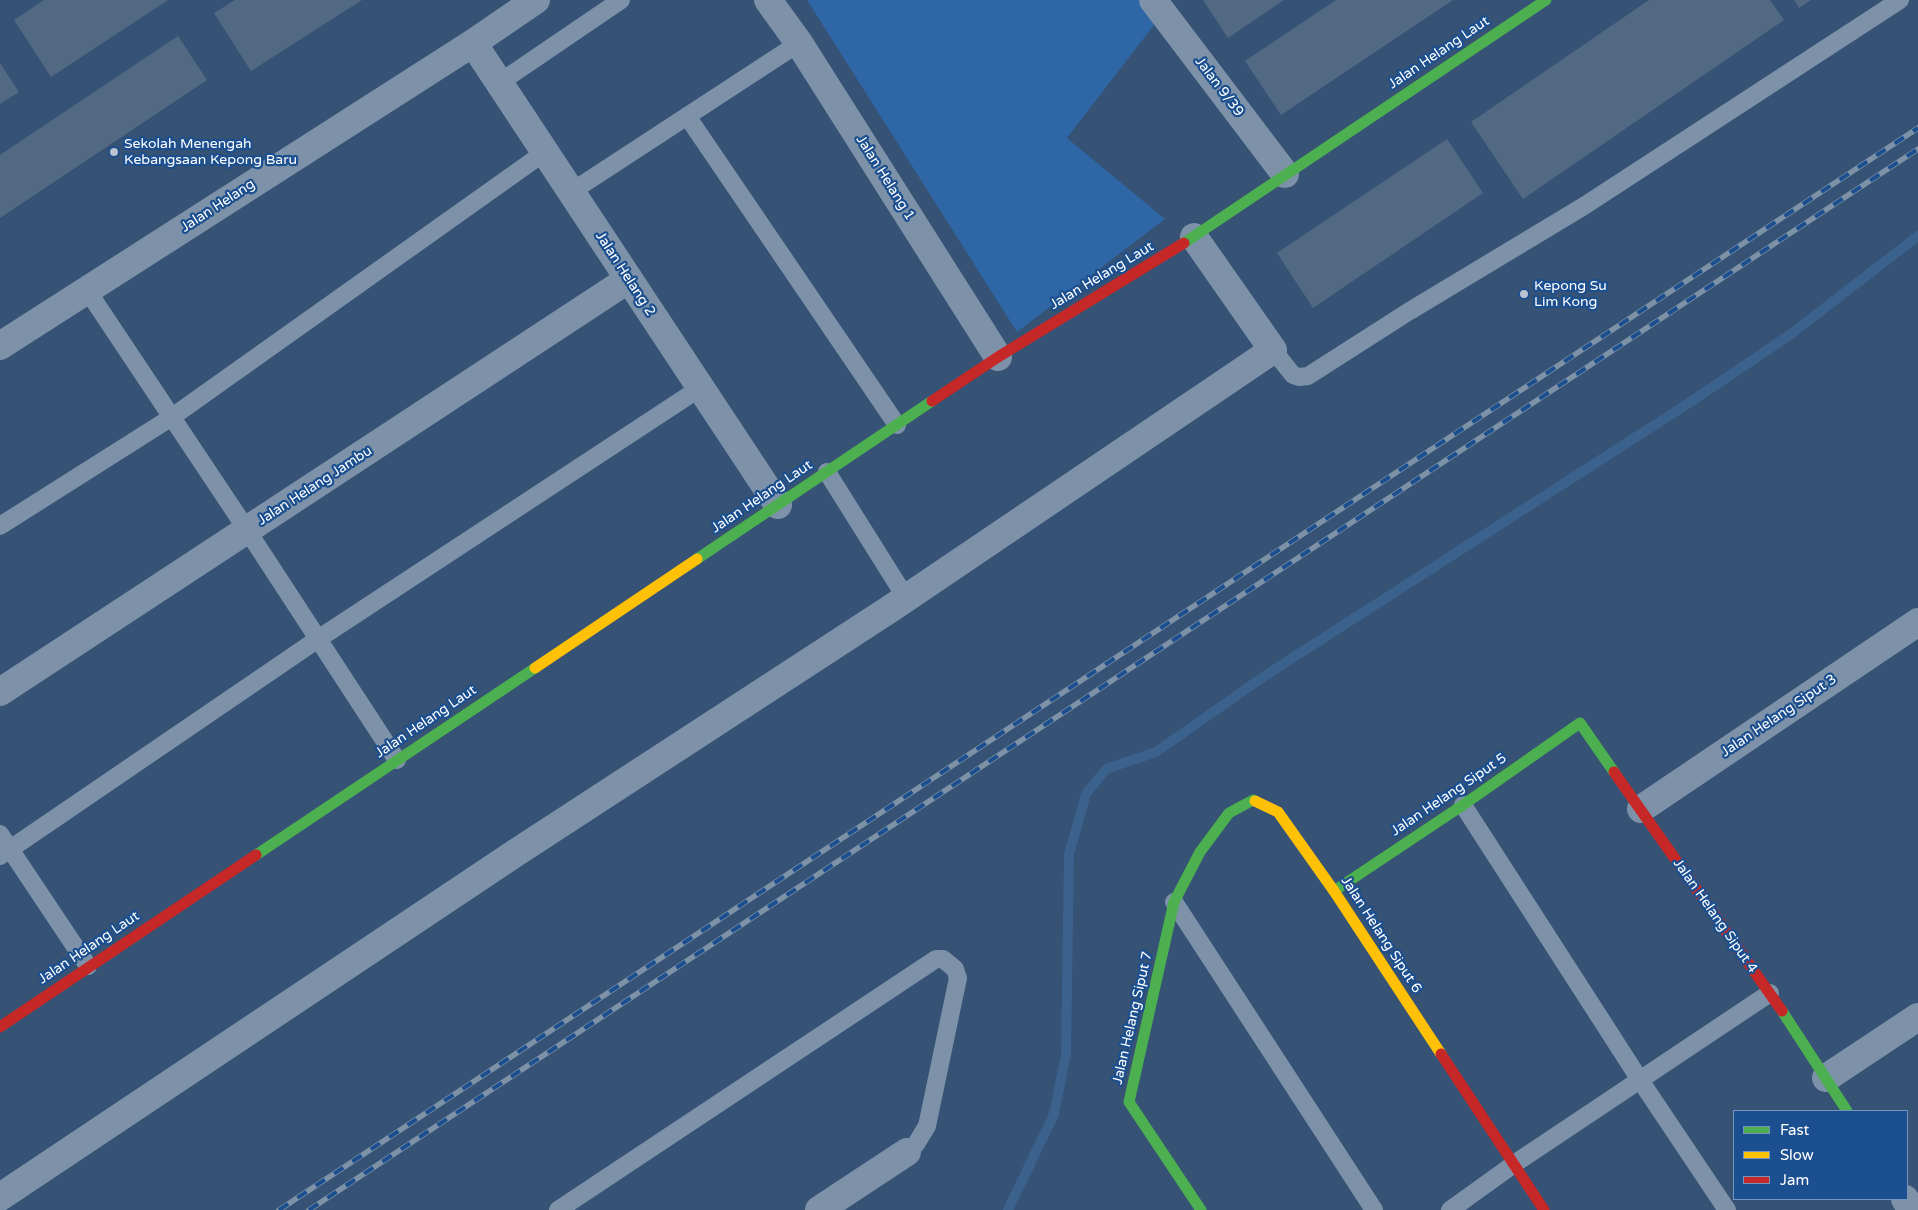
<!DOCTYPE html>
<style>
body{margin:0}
#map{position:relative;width:1918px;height:1210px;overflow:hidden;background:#365274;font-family:"Varela Round",sans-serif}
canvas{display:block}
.legend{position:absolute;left:1733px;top:1110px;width:175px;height:90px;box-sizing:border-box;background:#1b4f8f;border:1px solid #7695bc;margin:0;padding:6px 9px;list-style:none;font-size:15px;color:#fff}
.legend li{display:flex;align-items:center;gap:10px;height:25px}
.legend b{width:25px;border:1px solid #7695bc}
</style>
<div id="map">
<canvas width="1918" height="1210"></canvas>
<ul class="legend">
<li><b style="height:6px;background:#4caf50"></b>Fast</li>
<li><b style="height:6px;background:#ffc107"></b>Slow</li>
<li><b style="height:6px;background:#c62828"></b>Jam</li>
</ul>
</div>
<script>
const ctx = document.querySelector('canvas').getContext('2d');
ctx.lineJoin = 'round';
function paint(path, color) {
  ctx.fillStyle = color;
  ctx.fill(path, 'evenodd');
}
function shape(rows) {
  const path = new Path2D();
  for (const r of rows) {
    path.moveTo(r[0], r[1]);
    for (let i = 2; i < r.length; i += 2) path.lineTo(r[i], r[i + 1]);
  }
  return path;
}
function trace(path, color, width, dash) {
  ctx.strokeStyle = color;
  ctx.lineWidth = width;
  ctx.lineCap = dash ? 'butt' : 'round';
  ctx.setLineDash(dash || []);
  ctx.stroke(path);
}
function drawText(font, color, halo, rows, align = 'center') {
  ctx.font = font + ' "Varela Round",sans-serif';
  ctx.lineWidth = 4.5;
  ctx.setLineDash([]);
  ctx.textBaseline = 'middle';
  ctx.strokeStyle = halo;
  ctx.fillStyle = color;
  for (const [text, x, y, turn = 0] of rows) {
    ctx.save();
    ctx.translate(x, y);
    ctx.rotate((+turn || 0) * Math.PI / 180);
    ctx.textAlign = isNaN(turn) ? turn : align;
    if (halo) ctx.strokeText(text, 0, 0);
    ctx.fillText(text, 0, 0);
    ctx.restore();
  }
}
paint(shape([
 [807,0,1143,0,1157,21,1067,138,1165,219,1017,332]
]), '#2f66a5');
trace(shape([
 [1008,1210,1054,1114,1066,1054,1069,854,1086,794,1106,769,1156,752,1266,675,1692,401,1791,334,1918,236]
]), '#3b618d', 10);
paint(shape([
 [44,0,168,0,51,77,14,20],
 [235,0,362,0,251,71,214,13],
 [1203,0,1284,0,1228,38],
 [1336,0,1453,0,1281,115,1245,61],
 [1649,0,1770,0,1784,20,1523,199,1471,122],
 [1794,0,1811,0,1799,8],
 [178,36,207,80,0,218,0,155],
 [0,63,19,92,0,104],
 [1447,139,1483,193,1313,308,1277,253]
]), '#526984');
trace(shape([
 [499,83,621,0],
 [687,116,897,425],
 [571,192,799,43],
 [87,290,247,530,397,760],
 [1273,350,1293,375,1299,377,1308,376,1408,312,1584,206,1900,0],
 [827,472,906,598],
 [0,526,172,417,545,152],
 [1463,805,1640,1080,1727,1210],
 [0,834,88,966],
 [0,856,318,639,700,388],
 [1174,902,1374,1210],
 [558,1210,936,959,943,959,955,969,958,978,927,1126,916,1144,907,1152],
 [1450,1210,1514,1164,1770,993]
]), '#7d92a8', 18);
trace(shape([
 [768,0,799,43,998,357],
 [1153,0,1285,174],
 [473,43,778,505],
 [0,346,473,43,536,0],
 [0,692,629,279],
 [1641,809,1918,622],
 [1826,1078,1918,1017],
 [0,1197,517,852,893,607,1273,350,1194,237],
 [1905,1199,1912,1210],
 [819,1210,907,1152]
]), '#7d92a8', 28);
trace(shape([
 [1184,243,1546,0],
 [697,559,932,401],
 [256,855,535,668],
 [1334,891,1463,805,1580,723,1614,772],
 [1782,1011,1847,1111],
 [1201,1210,1129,1102,1174,902,1200,852,1229,813,1253,800,1255,801]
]), '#4caf50', 11);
trace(shape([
 [535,668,697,559],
 [1255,801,1278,812,1334,891,1441,1054]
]), '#ffc107', 11);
trace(shape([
 [932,401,998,357,1184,243],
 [1614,772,1782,1011],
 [0,1027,256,855],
 [1441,1054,1544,1210]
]), '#c62828', 11);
const rail = shape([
 [279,1210,1918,128],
 [309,1210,1918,149]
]);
trace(rail, '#7e92a7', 5.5);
trace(rail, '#1b4f8f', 4, [11]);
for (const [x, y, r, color] of [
 [114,152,5,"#b9c2ce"],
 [1524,294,5,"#b9c2ce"]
]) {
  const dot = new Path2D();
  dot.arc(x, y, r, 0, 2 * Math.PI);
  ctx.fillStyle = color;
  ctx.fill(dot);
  trace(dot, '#1b4f8f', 2);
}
drawText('14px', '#fff', '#1b4f8f', [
 ["Jalan Helang Laut",1439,53,-34],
 ["Jalan 9/39",1219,87,53],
 ["Jalan Helang 1",885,178,58],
 ["Jalan Helang",218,206,-33],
 ["Jalan Helang 2",625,274,57],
 ["Jalan Helang Laut",1102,276,-31],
 ["Jalan Helang Jambu",315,486,-33],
 ["Jalan Helang Laut",762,497,-34],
 ["Jalan Helang Siput 3",1779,716,-34],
 ["Jalan Helang Laut",426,722,-34],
 ["Jalan Helang Siput 5",1449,795,-34],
 ["Jalan Helang Siput 4",1715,916,55],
 ["Jalan Helang Siput 6",1381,935,57],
 ["Jalan Helang Laut",89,948,-34],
 ["Jalan Helang Siput 7",1133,1018,-77]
]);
drawText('14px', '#fff', '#1b4f8f', [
 ["Sekolah Menengah",124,144],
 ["Kebangsaan Kepong Baru",124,160],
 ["Kepong Su",1534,286],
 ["Lim Kong",1534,302]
], 'left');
</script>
